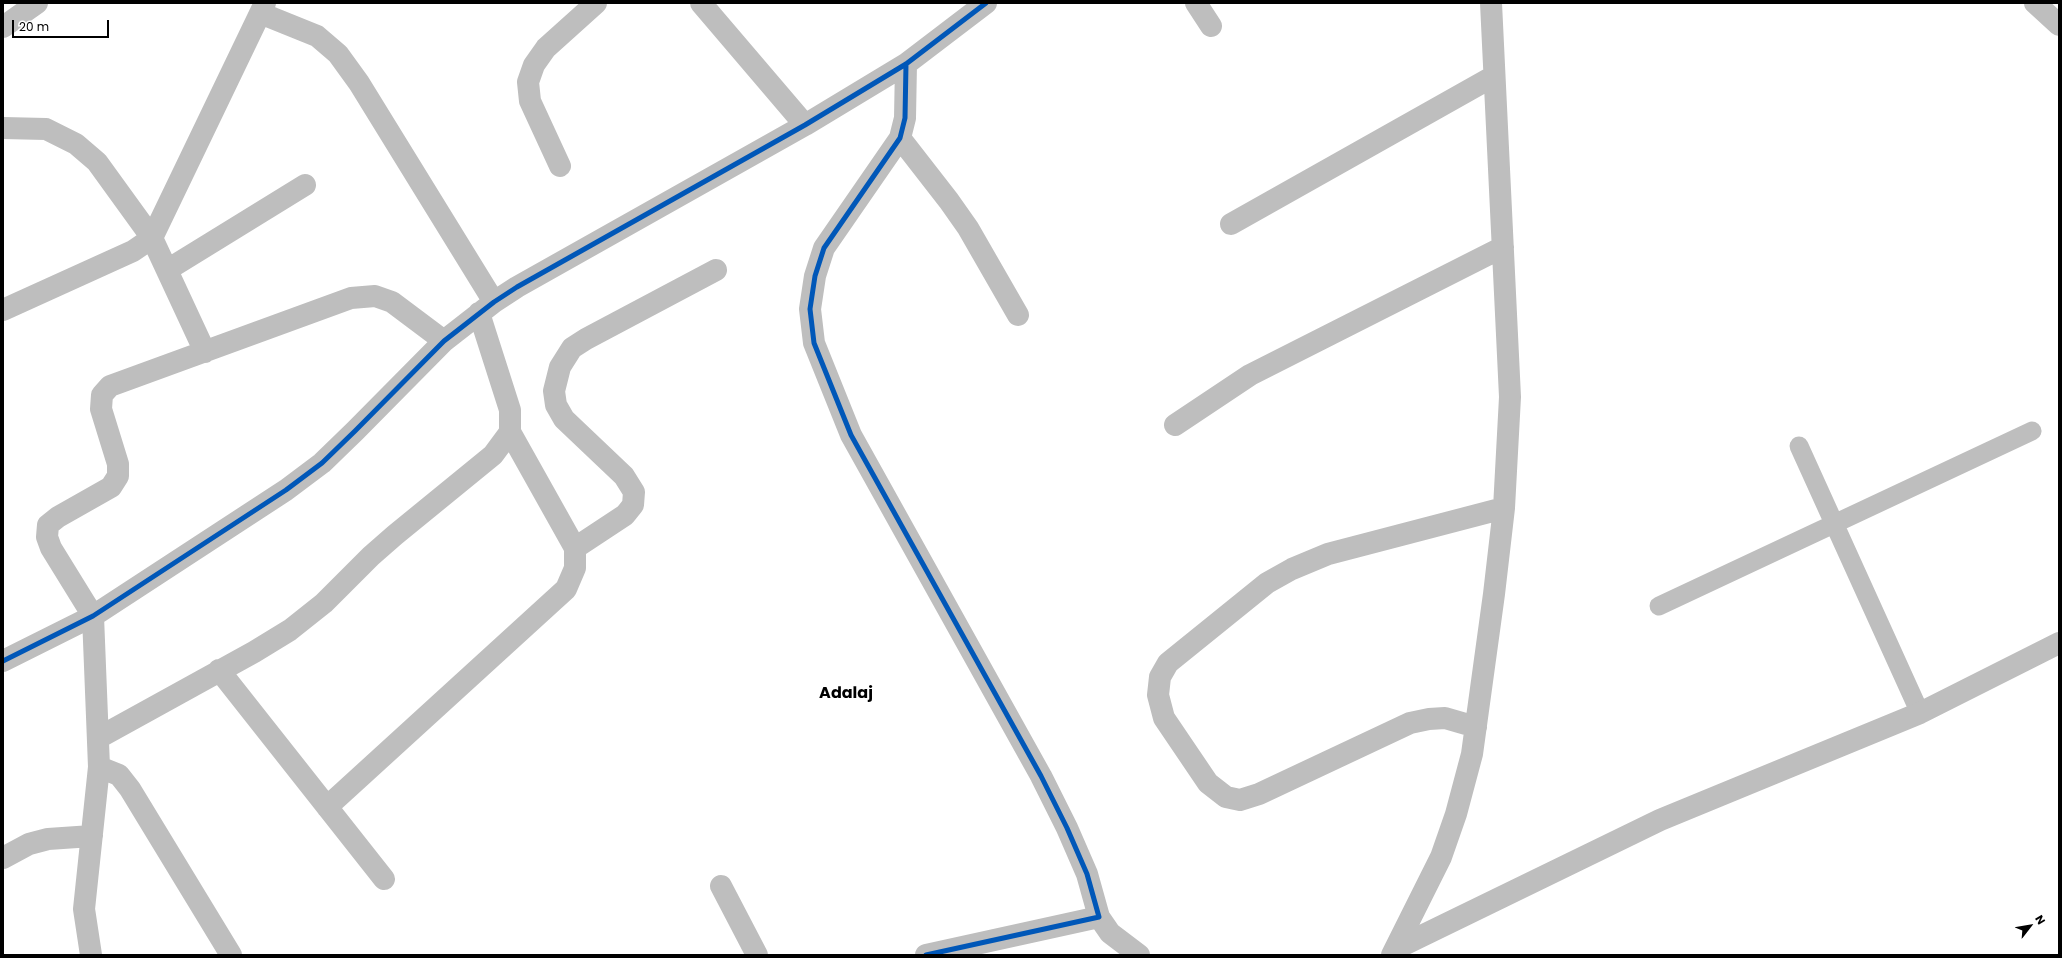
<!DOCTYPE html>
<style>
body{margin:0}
#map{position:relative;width:2062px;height:958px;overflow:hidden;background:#fff;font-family:Poppins,sans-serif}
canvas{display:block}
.frame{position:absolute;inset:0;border:4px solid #000;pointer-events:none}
.north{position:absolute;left:2010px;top:906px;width:40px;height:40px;-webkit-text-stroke:3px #fff;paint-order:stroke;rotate:59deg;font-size:11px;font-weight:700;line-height:16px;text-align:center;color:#000}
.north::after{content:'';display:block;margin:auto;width:14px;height:18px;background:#000;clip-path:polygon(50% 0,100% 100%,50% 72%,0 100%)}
.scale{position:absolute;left:12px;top:20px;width:97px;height:18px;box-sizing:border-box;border:2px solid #000;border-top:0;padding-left:5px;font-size:12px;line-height:14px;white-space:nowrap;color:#000;-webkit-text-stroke:3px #fff;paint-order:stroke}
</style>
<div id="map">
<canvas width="2062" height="958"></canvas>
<div class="frame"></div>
<div class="north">N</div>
<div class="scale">20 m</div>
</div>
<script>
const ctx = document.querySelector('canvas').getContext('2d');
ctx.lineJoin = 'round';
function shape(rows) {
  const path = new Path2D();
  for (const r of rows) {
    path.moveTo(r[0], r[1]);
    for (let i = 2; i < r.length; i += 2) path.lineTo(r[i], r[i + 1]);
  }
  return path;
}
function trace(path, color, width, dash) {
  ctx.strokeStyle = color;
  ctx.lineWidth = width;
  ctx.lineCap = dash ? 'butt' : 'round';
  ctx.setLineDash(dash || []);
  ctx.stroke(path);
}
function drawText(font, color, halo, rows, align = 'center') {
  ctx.font = font + ' Poppins,sans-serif';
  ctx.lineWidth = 3;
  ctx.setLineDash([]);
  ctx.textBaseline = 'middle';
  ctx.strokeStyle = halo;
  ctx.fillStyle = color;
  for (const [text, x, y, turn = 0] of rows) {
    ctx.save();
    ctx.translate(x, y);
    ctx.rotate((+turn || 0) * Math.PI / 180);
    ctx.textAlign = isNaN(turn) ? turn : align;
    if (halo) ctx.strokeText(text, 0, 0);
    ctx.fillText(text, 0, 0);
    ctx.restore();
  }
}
trace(shape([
 [1799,446,1920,713],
 [1659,606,2032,431]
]), '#bebebe', 19);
trace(shape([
 [701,3,805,125],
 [1196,3,1211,26],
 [260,13,317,36,338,54,359,83,494,302],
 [3,27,37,3],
 [906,64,905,118,900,138,824,248,815,276,810,309,814,343,851,435,1041,776,1067,828,1087,874,1099,917,926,955],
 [3,128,46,129,76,144,97,162,152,238,205,352],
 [900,138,949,201,968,228,1018,315],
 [560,166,530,101,528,82,534,65,546,48,596,3],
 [1231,224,1494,76],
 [167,270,305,185],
 [3,310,133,251,152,238,265,3],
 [1175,425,1250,375,1503,247],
 [575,548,625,515,633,505,634,492,624,476,564,419,556,405,554,391,560,367,572,348,586,339,716,270],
 [3,661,93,616,286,490,322,463,355,431,444,341,494,302,517,287,805,125,906,64,986,3],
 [219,670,384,879],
 [1476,727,1445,718,1429,719,1410,723,1259,794,1240,800,1226,797,1208,783,1164,718,1158,695,1160,677,1168,663,1267,583,1292,569,1328,554,1504,508],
 [98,738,254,652,290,630,324,603,371,556,395,535,493,455,510,432,510,410,479,313],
 [99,767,119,775,130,789,231,955],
 [327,807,566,589,575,568,575,548,510,432],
 [3,858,29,844,48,839,92,836],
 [721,886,757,955],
 [1099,917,1110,933,1139,955],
 [1397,948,1660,820,1920,713,2059,643],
 [91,955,84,909,99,767,93,616,51,548,47,537,48,525,58,517,111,487,118,476,118,464,101,409,102,395,110,386,121,382,351,298,375,296,392,302,444,341],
 [1392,955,1441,857,1456,814,1472,754,1494,594,1504,508,1510,397,1491,3]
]), '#bebebe', 22);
trace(shape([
 [2035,3,2059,25]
]), '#bebebe', 22);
trace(shape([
 [906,64,905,118,900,138,824,248,815,276,810,309,814,343,851,435,1041,776,1067,828,1087,874,1099,917,926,955],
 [3,661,93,616,286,490,322,463,355,431,444,341,494,302,517,287,805,125,906,64,986,3]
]), '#0057b8', 5);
drawText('bold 16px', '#000', '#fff', [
 ["Adalaj",846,694]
]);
</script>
